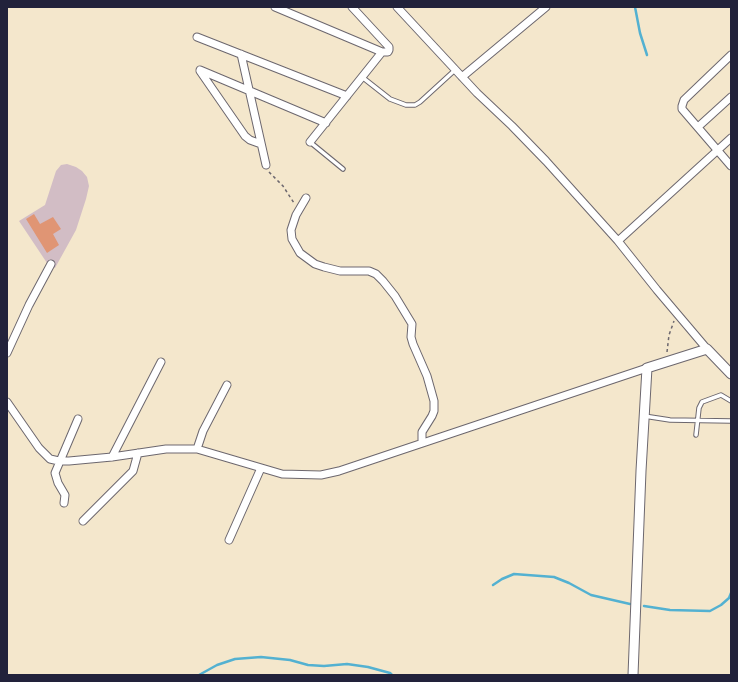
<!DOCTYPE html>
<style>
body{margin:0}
#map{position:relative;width:738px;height:682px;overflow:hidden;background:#f4e7cc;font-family:"Comic Neue",sans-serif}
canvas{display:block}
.frame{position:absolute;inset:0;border:8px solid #22223b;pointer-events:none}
</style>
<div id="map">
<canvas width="738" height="682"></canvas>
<div class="frame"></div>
</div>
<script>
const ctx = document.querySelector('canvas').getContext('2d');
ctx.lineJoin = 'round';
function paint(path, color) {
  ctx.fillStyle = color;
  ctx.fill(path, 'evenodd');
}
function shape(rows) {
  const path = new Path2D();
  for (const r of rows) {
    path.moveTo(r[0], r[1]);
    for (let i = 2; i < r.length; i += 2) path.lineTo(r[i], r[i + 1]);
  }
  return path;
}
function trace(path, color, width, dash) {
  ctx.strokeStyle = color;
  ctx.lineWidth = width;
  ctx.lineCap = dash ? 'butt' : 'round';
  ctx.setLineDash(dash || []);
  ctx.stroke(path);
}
paint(shape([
 [67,164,76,167,82,171,87,177,89,186,86,199,76,230,55,268,47,263,19,221,45,205,56,171,61,165]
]), '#d2bdc5');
trace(shape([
 [635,7,640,33,647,55],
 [493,585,502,579,514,574,554,577,569,583,591,595,630,604],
 [644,606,670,610,710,611,721,605,729,598,731,593],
 [199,675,217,665,235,659,261,657,290,660,308,665,324,666,347,664,368,667,390,673,392,675]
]), '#53b1d1', 2.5);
paint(shape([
 [34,214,40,224,53,217,61,229,53,234,59,245,47,253,26,219]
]), '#e09574');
const service = shape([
 [362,77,390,99,406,105,415,105,420,102,455,70],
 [310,142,343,169],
 [644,416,670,420,731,421],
 [696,435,699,408,702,402,721,395,731,401]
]);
const minor = shape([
 [275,7,382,52,388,52,389,50,389,47,352,7],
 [397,7,477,93,512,126,546,161,618,241,657,290,707,349],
 [197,37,347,96],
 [241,54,266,165],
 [731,55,684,100,682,106,682,109,731,166],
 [200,70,326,123],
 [200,71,245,136,250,140,261,144],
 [462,77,546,7],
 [698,127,731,97],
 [310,142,382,52],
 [306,198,296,215,291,230,292,239,300,253,315,264,324,267,340,271,369,271,376,274,383,281,395,296,412,324,411,337,413,344,427,376,434,401,434,411,432,416,422,432,422,443],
 [618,241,731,138],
 [7,353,29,305,51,264],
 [7,402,39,448,50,459,59,461,69,461,112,457,166,449,197,449,282,474,321,475,339,471,647,368],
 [197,449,203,431,227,385],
 [112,457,161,362],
 [64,503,65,495,58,483,55,473,78,419],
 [83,521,133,471,138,453],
 [229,540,261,468]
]);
const tertiary = shape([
 [633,675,641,471,647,368,707,349,731,374]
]);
trace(service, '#6c676e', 5.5);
trace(minor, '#6c676e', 9);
trace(tertiary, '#6c676e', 11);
trace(shape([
 [269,172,283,186,294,203],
 [667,352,669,335,674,321]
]), '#6c676e', 1.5, [3, 3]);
trace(service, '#fff', 3.5);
trace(minor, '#fff', 7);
trace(tertiary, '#fff', 9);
</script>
